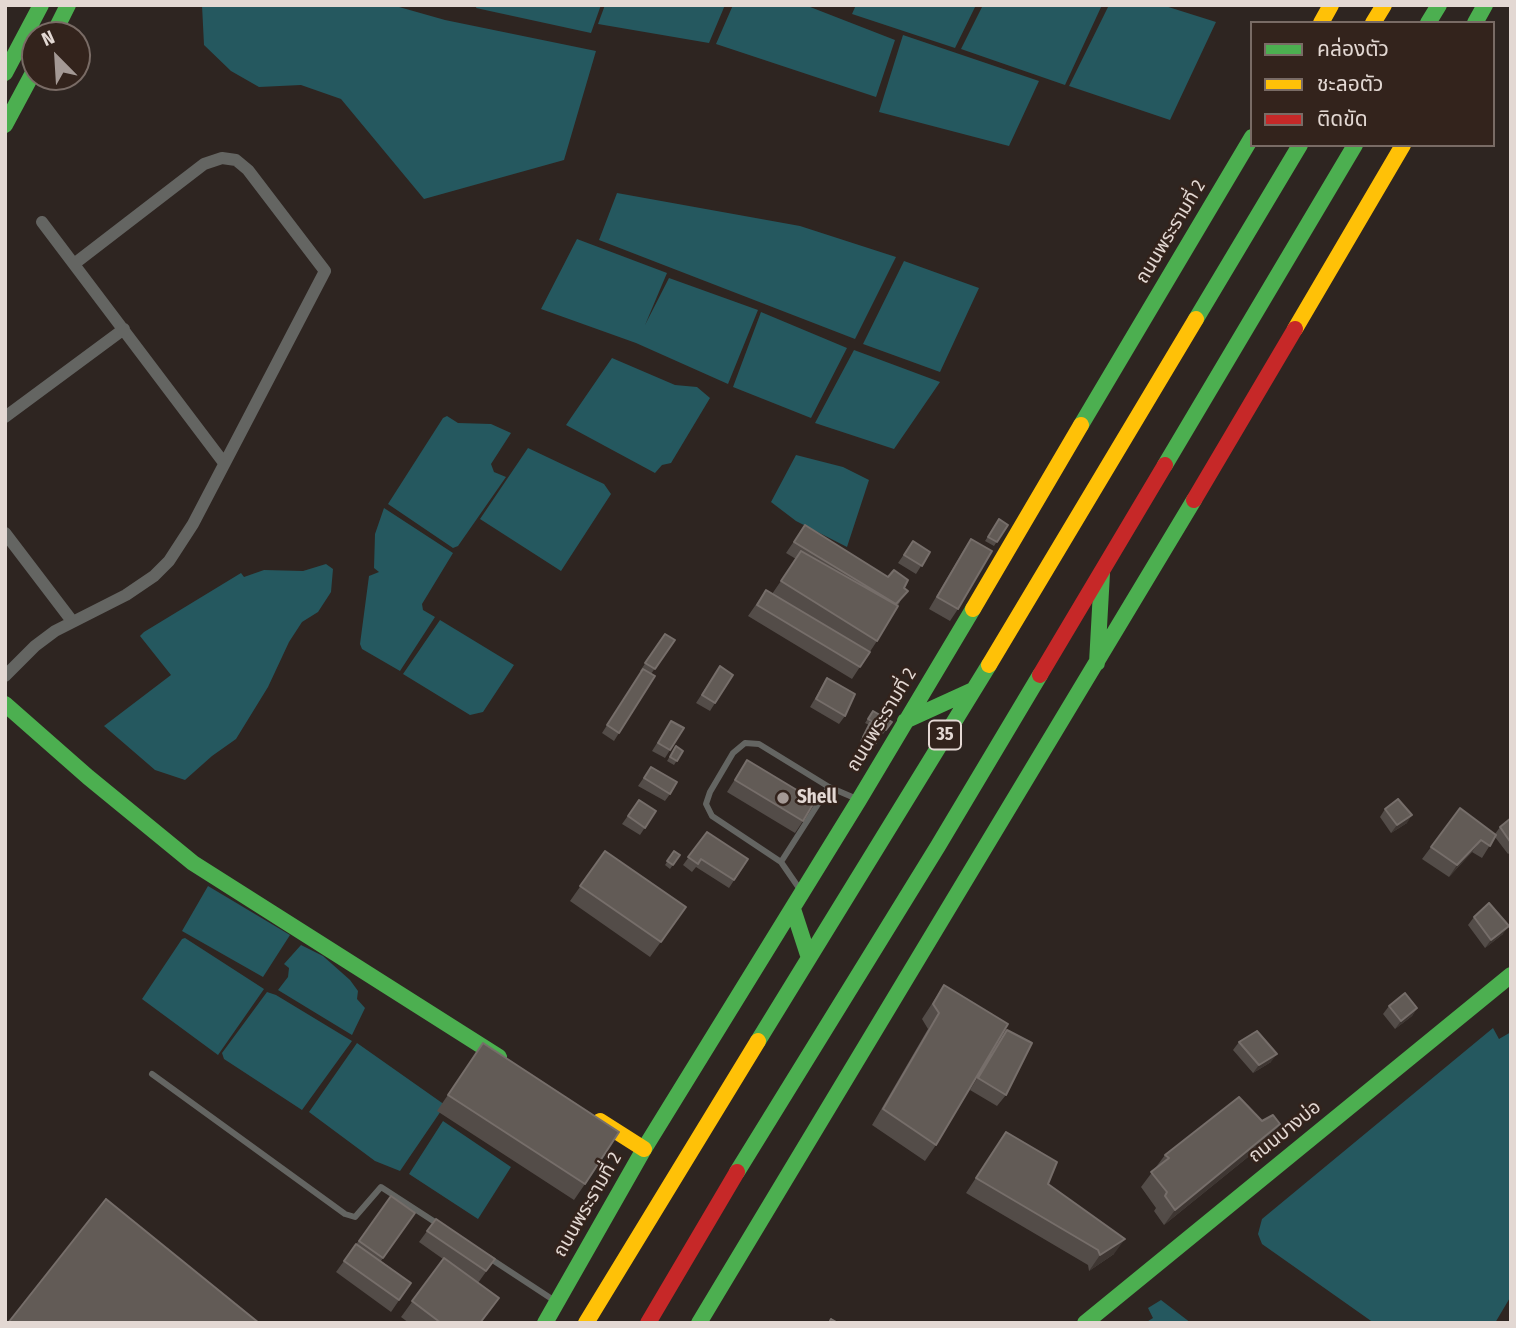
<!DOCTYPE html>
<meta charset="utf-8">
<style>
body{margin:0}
#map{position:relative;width:1516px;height:1328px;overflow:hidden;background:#2e2521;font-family:"Fira Sans Condensed","Noto Sans Thai",sans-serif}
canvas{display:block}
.frame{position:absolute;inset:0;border:7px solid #e3d8d3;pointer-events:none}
.legend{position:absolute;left:1250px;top:21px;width:245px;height:126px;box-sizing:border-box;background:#33231c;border:2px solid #796b65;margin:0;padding:9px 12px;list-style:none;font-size:21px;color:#e3d8d3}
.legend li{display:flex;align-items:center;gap:14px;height:35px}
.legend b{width:35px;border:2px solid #796b65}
.north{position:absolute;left:21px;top:21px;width:70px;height:70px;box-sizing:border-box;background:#33231c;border:2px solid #796b65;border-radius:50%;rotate:336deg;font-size:19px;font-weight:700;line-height:28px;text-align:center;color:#e3d8d3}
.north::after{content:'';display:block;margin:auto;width:24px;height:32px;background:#a49995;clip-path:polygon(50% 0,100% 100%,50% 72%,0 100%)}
</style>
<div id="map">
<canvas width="1516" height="1328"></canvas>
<div class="frame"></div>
<ul class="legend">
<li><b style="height:9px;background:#4caf50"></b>คล่องตัว</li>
<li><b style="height:9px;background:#ffc107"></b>ชะลอตัว</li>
<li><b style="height:9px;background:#c62828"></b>ติดขัด</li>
</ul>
<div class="north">N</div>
</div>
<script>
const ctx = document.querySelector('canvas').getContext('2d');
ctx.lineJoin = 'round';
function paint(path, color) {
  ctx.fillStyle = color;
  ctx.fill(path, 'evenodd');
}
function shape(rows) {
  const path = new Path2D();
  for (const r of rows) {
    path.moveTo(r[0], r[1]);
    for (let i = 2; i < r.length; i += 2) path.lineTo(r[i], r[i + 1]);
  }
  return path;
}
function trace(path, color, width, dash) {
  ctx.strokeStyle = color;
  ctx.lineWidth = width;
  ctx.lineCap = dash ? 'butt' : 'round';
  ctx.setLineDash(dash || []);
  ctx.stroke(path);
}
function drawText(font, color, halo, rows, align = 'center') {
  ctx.font = font + ' "Fira Sans Condensed","Noto Sans Thai",sans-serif';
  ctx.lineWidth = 5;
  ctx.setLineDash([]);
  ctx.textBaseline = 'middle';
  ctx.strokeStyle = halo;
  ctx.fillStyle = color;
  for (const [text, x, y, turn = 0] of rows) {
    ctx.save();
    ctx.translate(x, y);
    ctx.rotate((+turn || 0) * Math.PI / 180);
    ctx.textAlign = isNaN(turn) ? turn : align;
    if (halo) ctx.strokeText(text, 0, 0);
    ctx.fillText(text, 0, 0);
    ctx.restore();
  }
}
paint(shape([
 [392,5,445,20,596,51,564,160,424,199,341,99,301,85,259,87,231,71,204,45,202,5],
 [477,5,601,5,591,33,476,8],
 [605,5,725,5,709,43,598,24],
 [733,5,805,5,895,40,876,97,716,44],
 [856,5,976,5,955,48,852,14],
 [983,5,1102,5,1065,85,961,49],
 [1109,5,1162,5,1216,22,1170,120,1069,86],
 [903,35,1039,81,1009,146,879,112],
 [617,193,800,226,896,257,855,339,599,240],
 [577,239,667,273,645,325,669,278,758,310,728,384,636,343,541,309],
 [904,261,979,288,940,372,863,344],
 [761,312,847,348,811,418,733,387],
 [854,350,940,382,894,449,815,423],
 [612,358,675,385,697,387,710,398,671,463,662,465,655,473,566,425],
 [447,416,458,423,491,424,511,433,491,464,494,472,506,477,458,546,453,548,388,504,443,418],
 [528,448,604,484,611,494,561,571,480,519],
 [796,455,843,467,869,480,847,547,796,521,771,502],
 [384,508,453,553,422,604,423,610,435,617,400,671,362,649,360,644,369,576,379,572,374,568,375,534],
 [326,564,333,569,331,592,318,612,302,622,289,642,268,687,236,739,212,756,185,780,155,770,104,726,171,675,140,636,144,632,241,573,244,577,264,570,303,571],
 [440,620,514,665,483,712,470,715,403,674],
 [208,886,290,935,263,977,182,931],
 [185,938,264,989,218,1055,142,999,182,939],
 [301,945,323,956,350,980,358,991,357,999,365,1008,352,1035,278,990,288,977,289,968,284,964],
 [267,992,276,995,352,1041,302,1110,224,1059,222,1053],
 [1493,1028,1499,1039,1511,1032,1511,1296,1495,1323,1374,1323,1262,1244,1258,1234,1262,1219],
 [357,1043,445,1105,400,1171,375,1161,309,1112],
 [443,1121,511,1167,478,1219,409,1174],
 [1161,1300,1191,1323,1145,1323,1153,1318,1148,1308]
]), '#25585f');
trace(shape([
 [781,862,829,787],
 [801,891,781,862,712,816,706,804,710,792,733,753,745,743,759,744,829,787,857,799],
 [152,1074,345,1214,355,1217,381,1187,438,1224],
 [488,1257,555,1301]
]), '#646562', 6);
trace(shape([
 [42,222,224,463],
 [5,417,124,329],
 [5,533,72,621],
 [5,676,35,646,55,631,126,595,154,576,169,561,193,524,325,271,248,170,236,160,222,158,204,164,74,264]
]), '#646562', 12);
trace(shape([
 [1428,23,1439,5],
 [1475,23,1485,5],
 [53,35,68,5],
 [5,73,41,5],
 [5,125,35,69],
 [1196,319,1300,145],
 [1081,425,1252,137],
 [1165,465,1355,145],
 [1097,663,1102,573],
 [5,704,88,777,193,863,499,1057],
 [905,721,973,690],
 [793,909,809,958],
 [758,1041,989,665],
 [737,1172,938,846,1040,675],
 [545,1323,644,1149,859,800,973,609],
 [699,1323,1194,500],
 [1085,1323,1511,975]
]), '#4caf50', 16);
trace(shape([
 [1321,23,1331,5],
 [1373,23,1384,5],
 [1295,329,1403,145],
 [973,609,1081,425],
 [989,665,1196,319],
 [600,1121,644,1149],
 [586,1323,758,1041]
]), '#ffc107', 16);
trace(shape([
 [1194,500,1295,329],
 [1040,675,1165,465],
 [648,1323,737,1172]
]), '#c62828', 16);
paint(shape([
 [999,519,1008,525,994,546,985,541],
 [805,525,904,588,900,602,877,641,852,679,748,616,766,590,772,594,796,559,786,553],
 [971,539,958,609,950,621,929,609,963,551],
 [913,541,930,552,916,574,898,563],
 [665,634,675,640,651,674,619,733,614,741,602,733,641,672,640,671],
 [720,666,733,675,710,711,696,703],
 [827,678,845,716,839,724,810,707],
 [873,711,892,722,883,734,881,732,872,748,860,741,869,725,865,723],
 [671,721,670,750,665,758,652,751],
 [676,746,683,751,674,765,667,761],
 [747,760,803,821,795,833,727,792],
 [651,767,670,794,665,801,638,786],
 [639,800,656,811,640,835,622,824],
 [1385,809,1407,823,1391,833,1380,817],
 [1511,818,1511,852,1508,854,1495,837,1482,858,1472,852,1449,877,1422,859,1431,847,1495,834,1500,827],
 [707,832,748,859,729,888,696,867,692,872,683,865],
 [605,851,686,907,650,957,570,901],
 [674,851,680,855,670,869,665,865],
 [1474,917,1503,934,1485,948,1468,925],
 [944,985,936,1145,925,1161,872,1125,928,1029,922,1019],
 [1389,1006,1417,1008,1412,1016,1395,1029,1383,1014],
 [1007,1030,1006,1095,997,1106,970,1090,999,1042],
 [1239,1042,1271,1062,1253,1073,1233,1050],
 [483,1043,585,1184,574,1200,437,1111],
 [1262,1121,1280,1124,1269,1140,1164,1225,1154,1211,1156,1208,1141,1187,1165,1155],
 [1006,1132,1048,1184,1114,1254,1089,1271,1088,1265,966,1193],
 [391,1196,415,1213,381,1261,411,1283,391,1312,336,1272],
 [436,1219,495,1259,478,1283,481,1323,409,1323,401,1317,443,1259,419,1242]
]), '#534c48');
paint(shape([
 [1412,815,1407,823,1391,833,1397,825],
 [1481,840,1472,852,1449,877,1457,865],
 [1509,926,1503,934,1485,948,1491,940],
 [1417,1008,1412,1016,1395,1029,1401,1021],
 [1277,1054,1271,1062,1253,1073,1259,1065],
 [1280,1124,1269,1140,1164,1225,1175,1210],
 [1125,1239,1114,1254,1089,1271,1100,1255]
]), '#3e3632');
const building = shape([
 [999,519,1008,525,997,542,988,537,999,519],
 [805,525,888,577,894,570,908,580,904,588,908,591,896,604,794,542,805,525],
 [971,539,992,551,958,609,937,597,971,539],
 [913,541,930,552,922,566,904,555,913,541],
 [801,551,898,606,877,641,781,581,801,551],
 [766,590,870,652,860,667,757,605,766,590],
 [665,634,675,640,655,669,645,663,665,634],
 [720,666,733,675,715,703,702,695,720,666],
 [643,669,655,676,619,733,607,725,643,669],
 [827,678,855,694,845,716,816,699,827,678],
 [873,711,892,722,886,730,868,719,873,711],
 [671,721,684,728,670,750,658,743,671,721],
 [870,723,883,730,875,744,863,737,870,723],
 [676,746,683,751,677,761,670,757,676,746],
 [747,760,815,801,803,821,735,780,747,760],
 [651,767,677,782,670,794,644,778,651,767],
 [1398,799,1412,815,1397,825,1385,809,1398,799],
 [639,800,656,811,645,828,628,816,639,800],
 [1460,808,1496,835,1490,846,1481,840,1457,865,1431,847,1460,808],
 [1511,818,1511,843,1500,827,1511,818],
 [707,832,748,859,734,880,701,859,698,864,688,857,707,832],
 [605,851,686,907,661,942,580,886,605,851],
 [674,851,680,855,673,865,667,861,674,851],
 [1489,903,1509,926,1491,940,1474,917,1489,903],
 [944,985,1008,1024,936,1145,883,1109,939,1013,933,1004,944,985],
 [1405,993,1417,1008,1401,1021,1389,1006,1405,993],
 [1007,1030,1032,1043,1006,1095,978,1078,1007,1030],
 [1257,1031,1277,1054,1259,1065,1239,1042,1257,1031],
 [483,1043,619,1132,585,1184,448,1095,483,1043],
 [1239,1097,1262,1121,1273,1115,1280,1124,1175,1210,1165,1196,1167,1192,1151,1172,1169,1158,1165,1155,1239,1097],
 [1006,1132,1057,1162,1048,1184,1125,1239,1100,1255,1098,1250,976,1178,1006,1132],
 [391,1196,415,1213,383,1258,359,1241,391,1196],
 [106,1199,259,1323,8,1323,106,1199],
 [436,1219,495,1259,486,1271,427,1231,436,1219],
 [356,1244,411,1283,399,1300,344,1261,356,1244],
 [444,1258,499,1298,480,1323,441,1323,412,1301,444,1258],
 [831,1319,838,1323,829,1323,831,1319]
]);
paint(building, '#625b56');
trace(building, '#766e6a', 2);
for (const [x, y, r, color] of [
 [783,798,7,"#a49995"]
]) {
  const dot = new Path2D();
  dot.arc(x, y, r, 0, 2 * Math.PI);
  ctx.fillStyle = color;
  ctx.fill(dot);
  trace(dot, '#33231c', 2.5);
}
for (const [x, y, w] of [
 [945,735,32]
]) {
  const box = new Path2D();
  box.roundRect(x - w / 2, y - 14.5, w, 29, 5);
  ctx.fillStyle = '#33231c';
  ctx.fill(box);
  trace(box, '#e3d8d3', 2);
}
drawText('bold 18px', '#e3d8d3', null, [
 ["35",945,735]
]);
drawText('19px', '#e3d8d3', '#33231c', [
 ["ถนนพระรามที่ 2",1171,232,-59],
 ["ถนนพระรามที่ 2",882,720,-59],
 ["ถนนบางบ่อ",1285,1132,-39],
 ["ถนนพระรามที่ 2",588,1205,-60]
]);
drawText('bold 19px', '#e3d8d3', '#33231c', [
 ["Shell",797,798]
], 'left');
</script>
